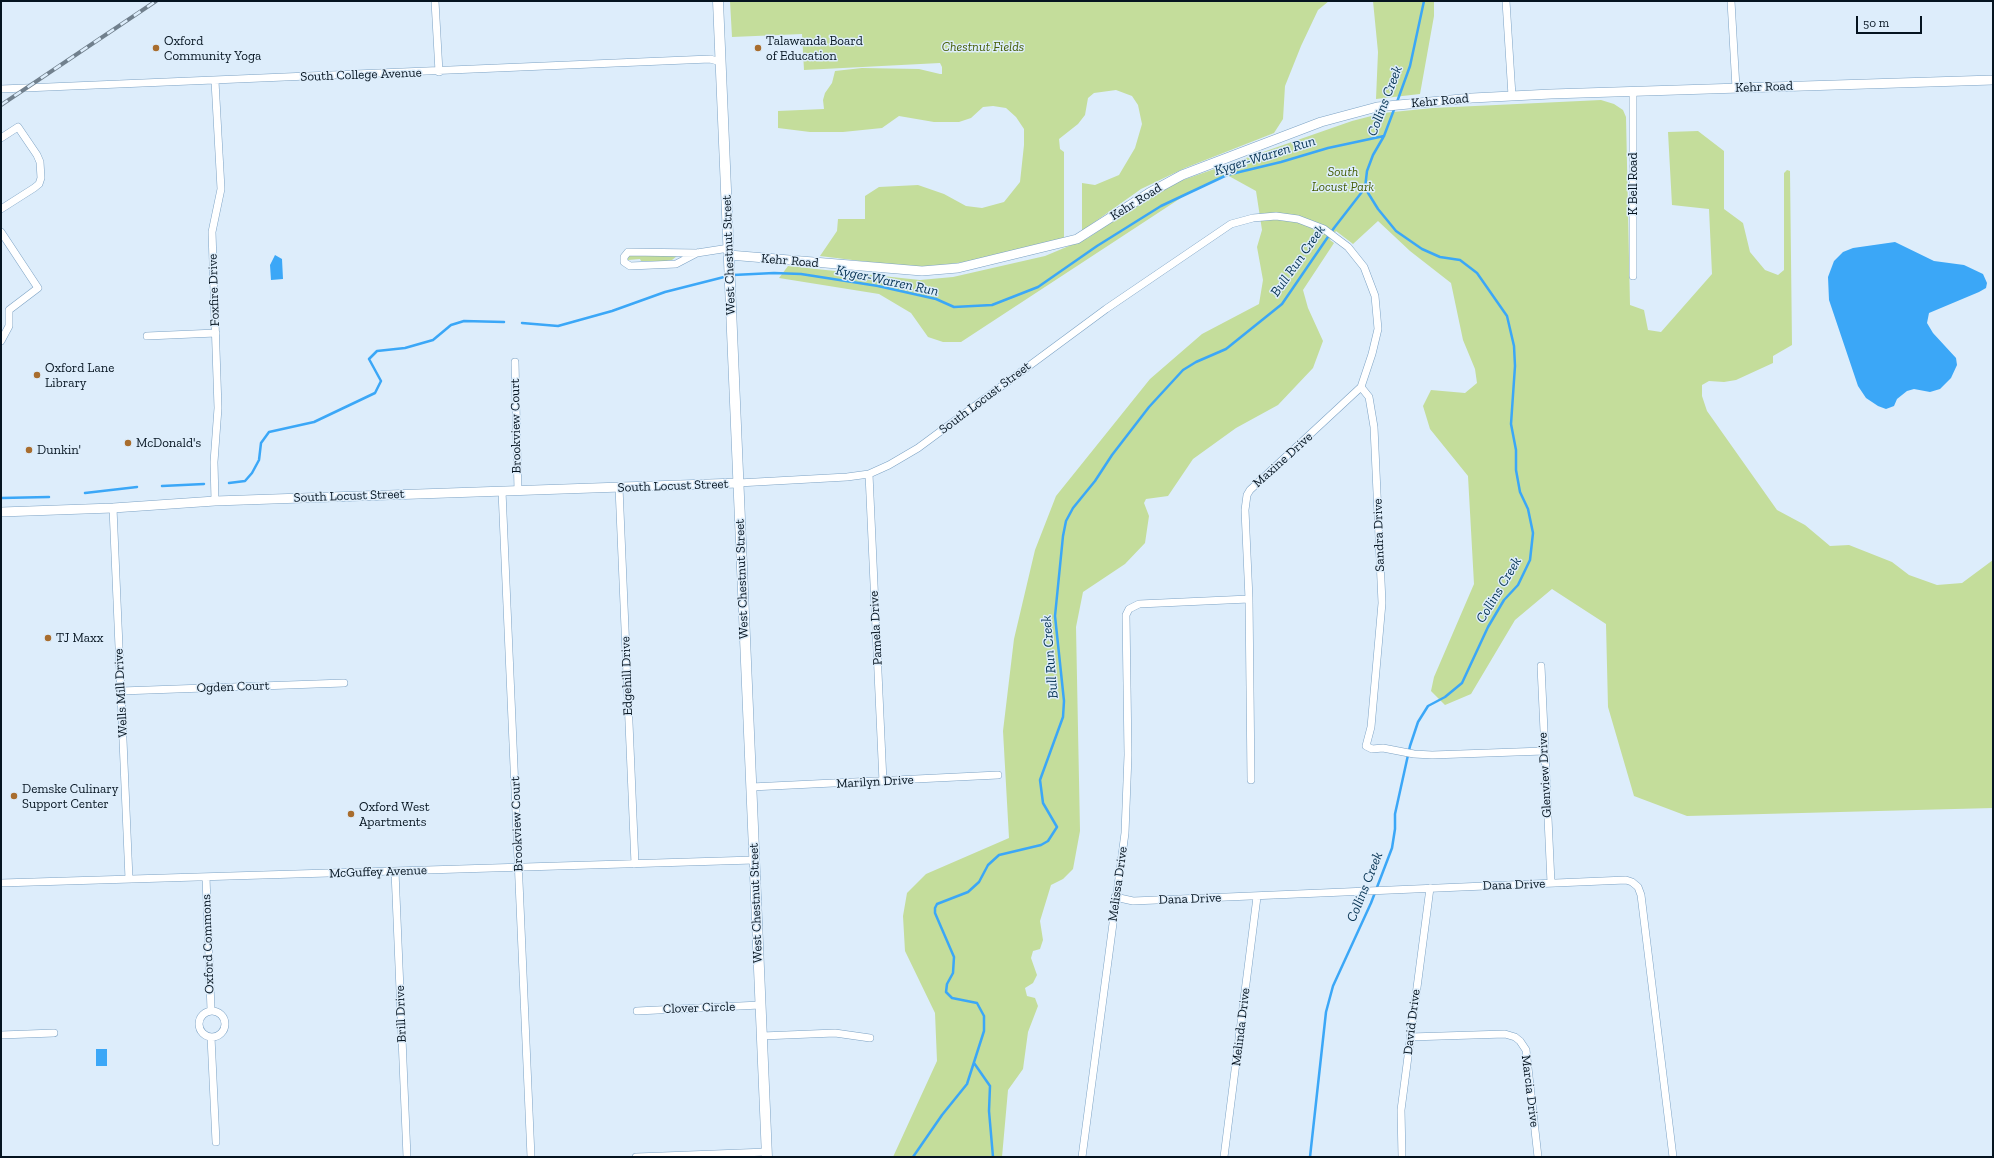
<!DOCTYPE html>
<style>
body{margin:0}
#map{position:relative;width:1994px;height:1158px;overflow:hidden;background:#ddedfb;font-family:"Zilla Slab",serif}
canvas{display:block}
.frame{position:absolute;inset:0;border:2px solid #051420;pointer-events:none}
.scale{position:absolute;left:1856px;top:16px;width:66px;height:18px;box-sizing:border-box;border:2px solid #051420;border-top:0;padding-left:5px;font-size:12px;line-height:14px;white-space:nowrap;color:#051420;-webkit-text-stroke:3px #ddedfb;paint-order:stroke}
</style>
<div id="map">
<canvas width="1994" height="1158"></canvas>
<div class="frame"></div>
<div class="scale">50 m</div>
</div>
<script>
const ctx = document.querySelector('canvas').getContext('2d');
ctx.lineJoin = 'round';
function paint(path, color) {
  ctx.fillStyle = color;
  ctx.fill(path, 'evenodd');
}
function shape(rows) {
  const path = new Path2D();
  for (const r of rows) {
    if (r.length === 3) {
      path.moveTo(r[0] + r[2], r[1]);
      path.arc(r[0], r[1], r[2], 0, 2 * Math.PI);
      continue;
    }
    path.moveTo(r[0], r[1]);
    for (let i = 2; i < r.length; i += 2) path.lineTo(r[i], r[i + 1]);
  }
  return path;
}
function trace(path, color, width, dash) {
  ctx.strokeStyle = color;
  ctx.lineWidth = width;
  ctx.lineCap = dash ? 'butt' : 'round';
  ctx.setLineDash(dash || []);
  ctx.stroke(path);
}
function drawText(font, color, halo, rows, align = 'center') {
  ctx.font = font + ' "Zilla Slab",serif';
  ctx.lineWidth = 3;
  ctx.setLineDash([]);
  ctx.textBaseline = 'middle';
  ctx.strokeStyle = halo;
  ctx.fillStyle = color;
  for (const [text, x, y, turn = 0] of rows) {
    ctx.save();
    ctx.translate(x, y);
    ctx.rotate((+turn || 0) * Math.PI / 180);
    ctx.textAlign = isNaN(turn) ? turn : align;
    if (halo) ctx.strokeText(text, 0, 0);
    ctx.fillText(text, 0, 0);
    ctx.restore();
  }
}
paint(shape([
 [730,1,1329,1,1318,10,1301,46,1285,86,1283,119,1274,133,1185,168,1141,189,1082,231,1082,183,1095,185,1119,175,1135,148,1142,124,1138,105,1132,96,1116,90,1094,93,1088,98,1085,115,1078,124,1059,139,1060,149,1064,152,1064,238,971,261,937,266,901,266,820,256,837,231,838,219,865,219,865,196,879,187,918,185,944,194,966,206,982,208,1004,202,1020,182,1024,145,1024,129,1016,117,1006,108,993,106,983,107,971,118,959,122,934,122,899,116,882,128,843,132,810,132,778,128,778,111,824,109,823,100,825,93,832,83,835,71,862,68,919,69,940,74,942,74,942,67,940,63,804,70,802,34,732,37],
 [1373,1,1434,1,1434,16,1420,94,1376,99,1378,52],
 [1601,100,1614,104,1623,110,1626,117,1630,305,1644,310,1648,330,1661,332,1712,274,1709,209,1672,205,1668,132,1698,131,1724,151,1724,209,1743,223,1750,252,1765,270,1778,275,1784,270,1784,173,1787,170,1790,171,1792,345,1773,356,1773,363,1736,380,1724,382,1709,381,1702,385,1702,396,1707,411,1777,510,1805,525,1830,546,1849,545,1892,562,1909,575,1937,585,1962,583,1993,560,1993,808,1687,816,1634,796,1608,707,1606,624,1552,589,1515,620,1471,694,1445,705,1431,691,1434,677,1474,584,1468,476,1430,429,1423,406,1431,390,1465,393,1477,383,1475,369,1463,340,1451,283,1410,251,1378,221,1353,244,1336,231,1330,240,1334,243,1303,290,1308,308,1323,341,1313,368,1278,405,1236,428,1193,459,1168,496,1146,499,1144,503,1149,516,1145,543,1125,564,1083,592,1076,627,1080,831,1073,869,1063,879,1051,885,1040,921,1043,940,1040,949,1033,951,1031,958,1037,975,1033,983,1025,988,1027,996,1035,998,1038,1006,1028,1032,1023,1069,1008,1090,1002,1157,893,1157,937,1061,935,1013,905,951,903,916,907,893,926,874,1009,838,1003,731,1014,639,1035,550,1056,496,1150,379,1202,334,1259,304,1263,280,1257,247,1262,230,1256,191,1227,175,1190,192,961,342,943,342,928,337,911,313,879,294,779,278,788,266,920,280,953,277,1045,256,1088,238,1147,198,1180,181,1352,121,1383,113,1433,108],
 [630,255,677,256,672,260,667,261,641,261,640,259,628,260,628,256]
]), '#c4dd9b');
paint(shape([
 [1895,242,1934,261,1964,265,1983,274,1987,283,1986,288,1979,292,1929,313,1927,323,1933,333,1956,358,1957,365,1951,378,1940,389,1930,392,1914,389,1907,391,1897,399,1894,406,1886,409,1878,406,1866,398,1858,386,1829,300,1828,277,1834,261,1843,252,1853,248],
 [275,255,282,259,283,279,271,280,270,265],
 [96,1049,107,1049,107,1066,96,1066]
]), '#3ba7f7');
trace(shape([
 [1397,102,1410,66,1424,1],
 [733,275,774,273,801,274,878,286,936,299,954,307,992,305,1038,287,1097,246,1161,206,1227,175,1281,162,1328,148,1384,136],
 [522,323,558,326,612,311,665,292,728,276],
 [229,483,245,481,252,473,259,460,261,443,269,432,314,422,375,393,381,381,369,359,377,351,405,348,433,340,451,325,464,321,504,322],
 [162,486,204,484],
 [85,493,137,487],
 [1,498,49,497],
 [974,1063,990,1086,989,1111,993,1157],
 [913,1157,942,1115,967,1084,984,1031,984,1016,977,1003,952,998,946,992,947,984,953,973,954,957,935,913,935,908,937,904,968,892,979,882,988,865,999,855,1041,845,1048,841,1057,827,1043,803,1040,780,1063,717,1064,701,1055,616,1063,536,1066,521,1073,508,1095,481,1112,455,1149,407,1183,370,1196,362,1226,349,1282,304,1334,228,1365,188],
 [1310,1157,1326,1012,1333,986,1371,903,1392,848,1395,829,1395,814,1410,746,1418,722,1428,706,1445,697,1462,683,1488,627,1504,600,1518,585,1530,560,1533,533,1528,509,1520,492,1516,470,1516,450,1511,424,1515,366,1514,346,1507,316,1477,273,1460,260,1440,257,1422,249,1396,231,1378,209,1365,188,1367,171,1373,155,1384,136,1395,107]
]), '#3ba7f7', 2.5);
const minor = shape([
 [435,1,439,72],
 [1506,1,1512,96],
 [1731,1,1736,88],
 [1,89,710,59,721,62],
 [1,138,18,127,37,155,40,162,41,178,39,184,34,188,1,209],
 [1,232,38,288,9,310,9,326,1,341],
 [697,253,676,264,630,266,624,262,624,257,628,252,697,253,729,248],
 [1633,276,1633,91],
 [147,336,216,333],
 [515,362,518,491],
 [1361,387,1369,397,1374,427,1382,603,1371,727,1366,746,1372,749,1383,748,1414,754,1432,755,1544,751],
 [869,474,883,782],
 [738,483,847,477,869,474,889,465,918,448,1106,309,1231,224,1253,218,1276,216,1298,219,1324,229,1348,247,1364,267,1375,296,1378,329,1372,354,1361,387,1250,490,1247,495,1245,510,1249,599,1251,780],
 [619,487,635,864],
 [502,491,531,1157],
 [215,501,214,462,218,408,212,232,221,189,215,81],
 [113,508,129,879],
 [1541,666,1551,883],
 [121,691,344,683],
 [751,787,998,775],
 [395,871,407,1157],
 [206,877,211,1010],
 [1,883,754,860],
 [1115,897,1133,901,1626,880,1632,882,1638,887,1641,895,1673,1157],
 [212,1024,13],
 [637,1011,760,1005],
 [1,1035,54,1033],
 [762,1036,835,1033,870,1038],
 [211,1037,216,1142],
 [1410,1037,1505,1034,1515,1037,1520,1041,1526,1050,1538,1157],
 [636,1157,767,1152],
 [1082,1157,1125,833,1128,755,1126,615,1129,609,1139,604,1249,599],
 [1224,1157,1257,897],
 [1402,1157,1401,1110,1430,888]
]);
const tertiary = shape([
 [729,255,922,271,958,268,1077,239,1149,193,1182,175,1321,122,1377,107,1472,98,1551,94,1993,80],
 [1,512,113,508,215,501,738,483]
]);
const secondary = shape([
 [718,1,767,1157]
]);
trace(minor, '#7ca2c4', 8);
trace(tertiary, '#7ca2c4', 10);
trace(secondary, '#7ca2c4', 11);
trace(minor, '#fff', 7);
trace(tertiary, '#fff', 9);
trace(secondary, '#fff', 10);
const rail = shape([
 [1,105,156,1]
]);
trace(rail, '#71808d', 4);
trace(rail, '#ddedfb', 2.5, [8]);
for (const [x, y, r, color] of [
 [156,48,4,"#a86d2e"],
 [758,48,4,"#a86d2e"],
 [37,375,4,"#a86d2e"],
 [128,443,4,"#a86d2e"],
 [29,450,4,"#a86d2e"],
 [48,638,4,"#a86d2e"],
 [14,796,4,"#a86d2e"],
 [351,814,4,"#a86d2e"]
]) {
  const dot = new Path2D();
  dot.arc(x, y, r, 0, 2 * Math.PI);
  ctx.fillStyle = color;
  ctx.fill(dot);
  trace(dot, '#ddedfb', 1.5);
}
drawText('13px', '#051420', '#ddedfb', [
 ["Oxford",164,41],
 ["Community Yoga",164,56],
 ["Talawanda Board",766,41],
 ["of Education",766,56],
 ["Oxford Lane",45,368],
 ["Library",45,383],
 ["McDonald's",136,443],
 ["Dunkin'",37,450],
 ["TJ Maxx",56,638],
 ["Demske Culinary",22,789],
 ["Support Center",22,804],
 ["Oxford West",359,807],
 ["Apartments",359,822]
], 'left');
drawText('italic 13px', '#455d04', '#ddedfb', [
 ["Chestnut Fields",983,47],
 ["South",1343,172],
 ["Locust Park",1343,187]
]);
drawText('13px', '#051420', '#ddedfb', [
 ["South College Avenue",361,75,-2],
 ["Kehr Road",1764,87,-2],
 ["Kehr Road",1440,101,-5],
 ["K Bell Road",1633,184,-90],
 ["Kehr Road",1136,202,-32],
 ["West Chestnut Street",729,255,-92],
 ["Kehr Road",790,261,5],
 ["Foxfire Drive",214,290,-92],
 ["South Locust Street",985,398,-37],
 ["Brookview Court",516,426,-91],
 ["Maxine Drive",1283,460,-42],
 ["South Locust Street",673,486,-2],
 ["South Locust Street",349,496,-2],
 ["Sandra Drive",1379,535,-92],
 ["West Chestnut Street",742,579,-92],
 ["Pamela Drive",876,628,-93],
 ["Edgehill Drive",627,676,-92],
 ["Ogden Court",233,687,-2],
 ["Wells Mill Drive",121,693,-93],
 ["Glenview Drive",1545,775,-93],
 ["Marilyn Drive",875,782,-3],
 ["Brookview Court",517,824,-92],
 ["McGuffey Avenue",378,872,-2],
 ["Melissa Drive",1118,884,-82],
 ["Dana Drive",1514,885,-2],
 ["Dana Drive",1190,899,-2],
 ["West Chestnut Street",756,903,-92],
 ["Oxford Commons",208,944,-92],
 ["Clover Circle",699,1008,-2],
 ["Brill Drive",401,1014,-92],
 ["David Drive",1412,1022,-83],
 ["Melinda Drive",1241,1027,-83],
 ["Marcia Drive",1530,1091,83]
]);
drawText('italic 14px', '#053252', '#ddedfb', [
 ["Collins Creek",1385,101,-69],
 ["Kyger-Warren Run",1265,156,-17],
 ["Bull Run Creek",1298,261,-55],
 ["Kyger-Warren Run",887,281,12],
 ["Collins Creek",1499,590,-59],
 ["Bull Run Creek",1050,657,-95],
 ["Collins Creek",1365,887,-68]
]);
</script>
